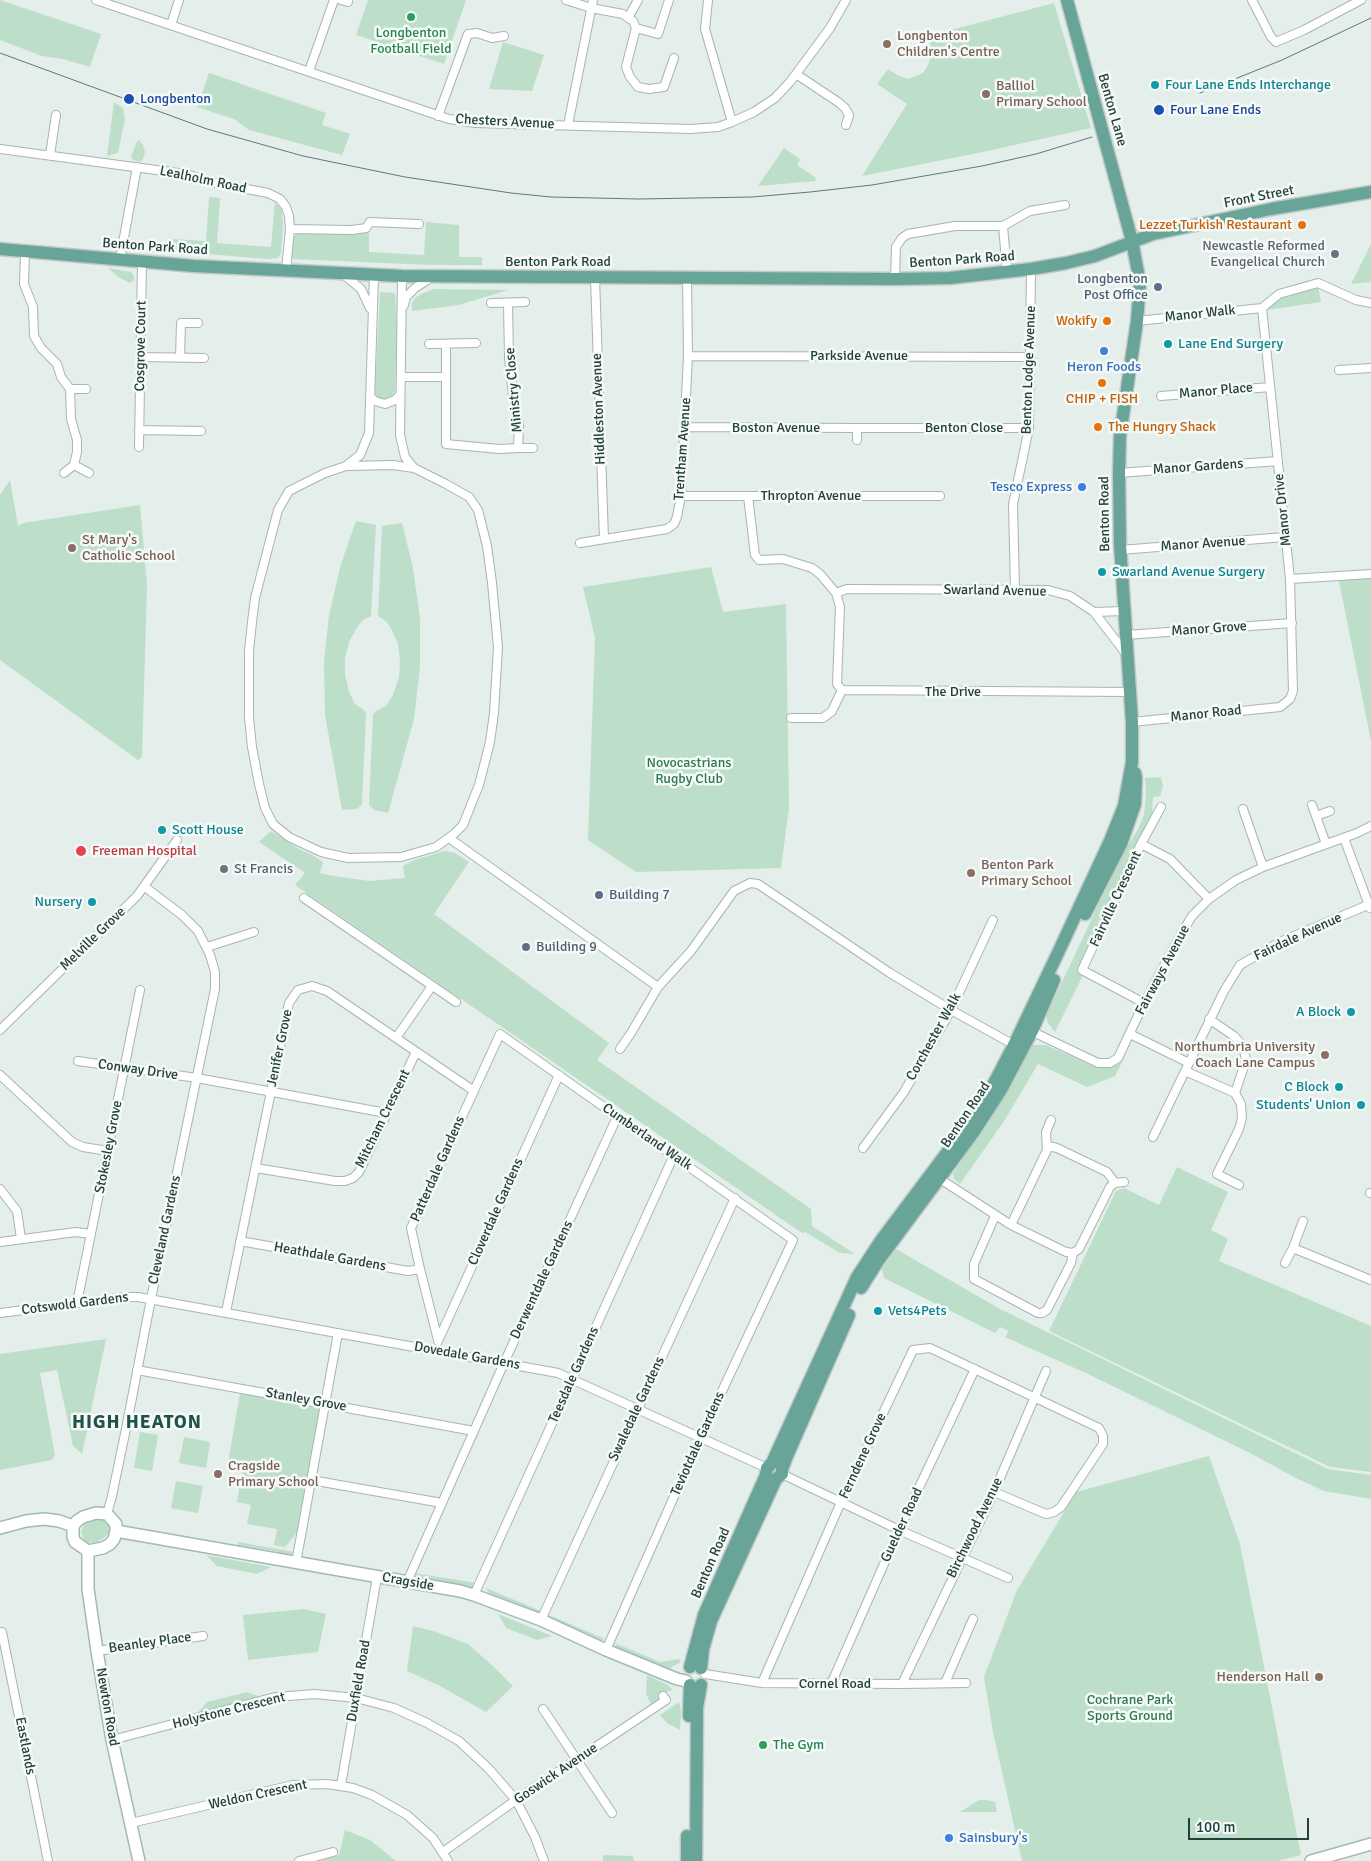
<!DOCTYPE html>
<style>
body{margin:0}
#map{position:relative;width:1371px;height:1861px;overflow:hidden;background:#e4eeea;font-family:Signika,sans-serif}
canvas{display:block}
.scale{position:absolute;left:1188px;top:1818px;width:121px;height:22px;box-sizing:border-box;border:2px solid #23403a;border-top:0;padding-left:6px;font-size:15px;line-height:18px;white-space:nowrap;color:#23403a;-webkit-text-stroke:4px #f5faf8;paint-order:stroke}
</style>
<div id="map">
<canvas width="1371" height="1861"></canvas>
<div class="scale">100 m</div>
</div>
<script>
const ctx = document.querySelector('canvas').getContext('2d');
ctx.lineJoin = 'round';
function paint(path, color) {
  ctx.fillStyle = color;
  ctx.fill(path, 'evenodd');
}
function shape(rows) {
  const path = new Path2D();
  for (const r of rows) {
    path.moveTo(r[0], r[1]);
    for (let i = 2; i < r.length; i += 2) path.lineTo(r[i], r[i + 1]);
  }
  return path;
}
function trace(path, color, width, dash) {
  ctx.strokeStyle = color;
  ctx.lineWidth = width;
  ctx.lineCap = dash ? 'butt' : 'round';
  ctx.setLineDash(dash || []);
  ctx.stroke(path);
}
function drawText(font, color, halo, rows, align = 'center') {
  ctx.font = font + ' Signika,sans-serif';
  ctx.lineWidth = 5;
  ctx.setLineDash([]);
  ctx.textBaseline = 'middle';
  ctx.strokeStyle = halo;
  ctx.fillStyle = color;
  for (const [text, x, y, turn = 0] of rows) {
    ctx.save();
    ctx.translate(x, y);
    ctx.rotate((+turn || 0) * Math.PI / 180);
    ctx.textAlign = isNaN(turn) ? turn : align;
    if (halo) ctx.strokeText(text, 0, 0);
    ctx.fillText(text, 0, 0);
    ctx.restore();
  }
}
paint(shape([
 [0,0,101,34,90,67,63,59,42,56,0,40],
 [368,0,466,0,444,64,356,35],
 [1054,3,1091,128,983,152,862,176,907,104,877,84,888,69,899,76,907,79,917,76,924,72,929,63,931,48,928,36],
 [503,42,544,55,532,91,489,89],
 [209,73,326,113,322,125,350,134,342,155,249,130,234,119,197,107],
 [114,102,123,108,125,119,118,153,107,156],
 [139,140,143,145,145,152,143,159,140,162,134,160,131,157,137,141],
 [784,148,800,159,797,165,815,177,816,181,758,186],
 [209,197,220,198,217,243,271,247,275,202,282,210,283,225,281,253,278,258,267,259,171,251,173,239,206,241],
 [426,222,459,225,459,257,482,257,482,265,431,265,293,259,291,255,293,236,301,233,369,233,369,252,424,255],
 [1371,244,1371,282,1351,284],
 [108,268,131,272,134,276,134,280,130,283,118,277],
 [1318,286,1321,302,1268,310,1273,301],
 [434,289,508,290,459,305,412,311,412,303,415,298,421,294],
 [380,292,395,293,397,329,395,391,392,396,388,399,382,400,378,397,375,392],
 [10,480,18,526,23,523,140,505,147,585,142,757,138,760,0,660,0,495],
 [356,521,376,525,371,616,363,620,358,626,349,642,345,658,345,674,349,692,355,704,364,710,366,714,362,804,357,809,342,810,325,715,324,662,329,615,341,564],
 [402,523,413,568,420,619,420,667,414,719,388,813,374,810,369,805,373,715,376,711,386,706,393,695,399,677,400,661,398,644,391,628,386,621,378,616,382,526],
 [711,567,723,612,786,604,789,808,781,868,636,872,588,840,595,638,583,587],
 [1371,574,1371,741,1338,576],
 [1161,777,1163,787,1160,796,1153,797,1152,813,1080,963,1083,975,1055,1032,1047,1022,1047,1014,1094,914,1125,851,1139,827,1144,815,1146,794,1145,778],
 [271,831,299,849,314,856,323,862,320,873,334,876,369,881,405,878,403,866,414,860,445,851,455,853,469,862,434,914,609,1043,597,1060,811,1209,812,1226,855,1254,840,1253,805,1232,802,1233,295,885,305,873,259,842],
 [1032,1045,1046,1045,1091,1065,1116,1065,1122,1062,1115,1076,1087,1087,1038,1064,1004,1121,960,1184,954,1179,953,1174,1012,1085],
 [1177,1167,1228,1192,1211,1230,1228,1239,1219,1261,1371,1326,1371,1472,1330,1467,1049,1331,1116,1191,1124,1188,1159,1205],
 [896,1249,1000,1309,1328,1469,1371,1475,1371,1499,1324,1491,1296,1478,1248,1452,1088,1374,1005,1337,1009,1331,1000,1327,995,1333,884,1278,882,1269],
 [106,1339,82,1454,73,1446,57,1370,40,1373,55,1455,52,1460,0,1470,0,1354],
 [240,1393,321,1406,299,1530,285,1547,274,1545,277,1529,247,1524,251,1505,237,1502,243,1466,228,1463],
 [140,1432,158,1435,152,1471,134,1468],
 [184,1437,210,1442,206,1468,179,1463],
 [1209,1456,1240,1544,1301,1855,1278,1861,1022,1861,993,1732,984,1677,1017,1590,1076,1492],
 [176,1481,203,1486,198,1513,171,1508],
 [100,1518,110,1524,109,1534,96,1543,85,1542,81,1533,82,1529,84,1525],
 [238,1542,294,1552,289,1556,276,1555,276,1551,238,1545],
 [206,1555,271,1567,257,1574,217,1566],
 [414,1573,477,1583,473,1588,468,1589,418,1579],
 [486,1588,541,1611,534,1614,491,1596],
 [304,1609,326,1614,318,1652,248,1660,243,1615],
 [498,1614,552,1636,537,1640,506,1628],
 [549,1615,605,1639,597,1641,550,1618],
 [413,1626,433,1631,468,1644,493,1666,513,1686,486,1712,442,1687,407,1671],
 [615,1643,660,1662,679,1659,681,1662,671,1667,671,1670,665,1669,617,1649],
 [647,1675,668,1685,673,1690,659,1694,657,1703,654,1706,650,1703,646,1693],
 [247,1692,261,1697,197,1714,207,1702],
 [679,1702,681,1711,680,1730,667,1723,660,1715],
 [979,1800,986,1800,995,1802,997,1812,960,1812],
 [345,1830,370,1840,396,1861,320,1861,339,1855],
 [603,1855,633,1856,634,1861,603,1861]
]), '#bddfc9');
const street = shape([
 [96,0,449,119,475,123,691,129,718,127,732,122,754,112,775,98,790,82,830,28,846,0],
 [341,0,348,2],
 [566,0,591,8,623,14,633,21,636,28,626,67,630,77,638,87,649,89,664,87,674,58],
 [708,0,705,29,732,122],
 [1252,0,1271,37,1276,42,1304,30,1361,0],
 [628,18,638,0],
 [171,25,179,0],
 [636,28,658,34,669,0],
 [309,71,334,0],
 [796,74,838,102,845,108,849,115,846,125],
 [438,116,468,34,477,33,492,38,504,36],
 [568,125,593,0],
 [0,149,186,174,215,183,268,193,280,199,286,207,289,216,290,229,286,270],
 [50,155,56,115],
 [1003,226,1007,272],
 [290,229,352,230,366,228,370,222,419,224],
 [25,252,24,284,33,307,34,336,41,348,57,364,61,377,70,389,71,419,77,440,77,452,74,465,64,473],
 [120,259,137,167],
 [344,275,361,289,370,308],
 [402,276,400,435,405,457,414,468],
 [595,278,604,539],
 [895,279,896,247,902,238,908,234,955,226,1003,226,1030,211,1065,205],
 [491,303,525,302],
 [404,305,406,297,415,288,429,279],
 [1262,308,1279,294,1318,283,1356,300,1371,303],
 [1137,321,1262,308],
 [429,344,476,343],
 [446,344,446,444,499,449,518,448,519,425,513,396,509,358,508,303],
 [688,356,1031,357],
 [141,357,204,358],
 [180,358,181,323,198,323],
 [1339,370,1371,368],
 [401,377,446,377],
 [70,389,86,389],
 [370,396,375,401,385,404,395,400,400,395],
 [1161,396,1270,387],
 [684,427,857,428,857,440],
 [857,428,1029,428],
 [139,430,201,431],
 [139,447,142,261],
 [518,448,533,448],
 [74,465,89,473],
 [346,466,393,465,414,468,446,484,469,497,478,510,487,546,492,583,498,647,494,713,490,742,479,785,463,825,454,834,436,847,401,857,348,858,321,852,289,837,273,824,265,808,259,784,252,747,249,718,249,651,252,622,255,598,278,510,289,491,325,473,346,466,360,455,369,433,374,275],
 [1119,473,1278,461],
 [681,496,940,496],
 [748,496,755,555,759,560,783,559,812,568,820,574,836,593,840,607,837,684,842,690],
 [580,543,667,529,674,524,677,517,681,496,688,356,687,277],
 [1120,550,1285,537],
 [1290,579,1371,574],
 [1015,590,1013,504,1029,428,1031,269],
 [836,593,847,589,1048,590,1070,596,1094,612,1127,655],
 [1094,612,1124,611],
 [1126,635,1292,623],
 [791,718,823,718,832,711,842,690,1131,692],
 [1132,722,1280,707,1290,699,1293,691,1290,579,1262,308],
 [1312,805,1326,844],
 [1243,809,1263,867],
 [1316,816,1330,811],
 [449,838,658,987],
 [1344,838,1370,908],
 [1141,844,1161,807],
 [304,898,456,1002],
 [207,947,254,932],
 [1144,1003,1082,970,1141,844,1170,859,1209,899],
 [0,1030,137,896,177,840],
 [1029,1030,1098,1063,1110,1063,1118,1058,1144,1003,1180,936,1192,916,1209,899,1236,880,1263,867,1357,833,1371,826],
 [1130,1034,1189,1063],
 [396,1038,432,986],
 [620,1049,631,1033,658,987,691,951,734,891,750,883,758,884,890,973,951,1010,1016,1046],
 [78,1061,197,1078,386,1113],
 [1185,1071,1235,1093,1246,1060,1243,1046,1234,1036,1209,1019],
 [0,1075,72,1142,83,1147,108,1151],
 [1235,1093,1241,1104,1242,1118,1239,1129,1217,1174,1239,1185],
 [1153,1137,1224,991,1240,965,1282,941,1368,905],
 [1048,1146,1057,1148,1107,1172,1115,1183],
 [863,1148,904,1092,951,1010,993,920],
 [256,1168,335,1181,345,1181,353,1178,359,1172,416,1052],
 [937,1177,1011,1225,1066,1252,1073,1253,1079,1249,1110,1187,1115,1183,1124,1182],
 [0,1189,17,1211,21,1239],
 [1370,1193,1371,1193],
 [995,1216,974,1264,974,1279,1038,1313,1042,1313,1047,1310,1071,1263,1073,1253],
 [1011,1225,1047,1150,1046,1132,1051,1120],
 [240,1241,408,1271,420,1269],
 [0,1242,76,1232,91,1234],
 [1293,1248,1303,1221],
 [1285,1263,1293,1248,1371,1280],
 [77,1303,140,990],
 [226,1312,289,1003,298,990,312,986,327,991,474,1091],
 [0,1313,126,1297,138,1297,558,1373,767,1468],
 [438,1340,420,1269,411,1228,500,1034,793,1240,700,1438,606,1650],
 [438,1341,559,1075],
 [137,1370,474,1431],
 [782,1474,899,1530,1008,1578],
 [311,1480,442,1503],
 [107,1514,112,1496,127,1424,151,1299,215,989,215,972,210,955,198,931,182,915,145,887],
 [296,1563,338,1333],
 [407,1582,504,1363,617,1117],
 [474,1595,674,1155],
 [541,1620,735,1198],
 [0,1632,2,1632,48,1861],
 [97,1651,203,1636],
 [705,1674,762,1683,902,1684,966,1683],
 [762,1683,841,1502,913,1350,930,1348,1099,1428,1103,1436,1103,1444,1061,1507,1054,1512,1046,1514,994,1492],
 [945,1683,973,1619],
 [831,1684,899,1530,975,1369],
 [902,1684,994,1492,1046,1371],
 [543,1709,612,1813],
 [112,1740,275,1697,315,1694,356,1698,394,1708,427,1723,459,1741,489,1769,516,1800,535,1837,544,1861],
 [341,1785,377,1577],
 [131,1823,293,1785,327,1784,353,1788,372,1795,407,1815,433,1838,448,1861],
 [443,1852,516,1800,666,1700,663,1696],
 [299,1861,333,1852]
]);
const secondary = shape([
 [96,1513,107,1514,116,1524,116,1531,114,1539,110,1544,103,1548,88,1551,75,1542,73,1537,73,1526,77,1521,83,1517,96,1513],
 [0,1528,26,1521,44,1519,59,1521,73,1526],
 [116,1531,460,1591,474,1595,541,1620,606,1650,677,1679,686,1681],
 [88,1551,88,1589,97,1651,112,1740,139,1861],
 [1311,1861,1371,1844]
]);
const primary = shape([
 [0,249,194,266,402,276,895,279,950,278,1031,269,1066,263,1095,256,1153,234,1271,209,1371,192],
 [1085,914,1121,844,1135,804,1136,778,1135,773],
 [861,1288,878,1261,973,1133,1001,1090,1032,1031,1054,980],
 [690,1667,704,1615,766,1475,767,1468,772,1463,857,1277,882,1239,964,1130,993,1085,1014,1045,1057,955,1110,841,1124,806,1132,762,1132,722,1120,544,1119,473,1120,436,1137,321,1140,283,1132,241,1067,0],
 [701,1668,703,1649,711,1621,776,1479,782,1474,782,1469,787,1456,849,1315],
 [689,1716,690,1685],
 [687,1861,687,1836],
 [696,1861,697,1707,701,1685]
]);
trace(street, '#a6b6b2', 10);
trace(secondary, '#a2bab3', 14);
trace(primary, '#c1cac8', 15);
trace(street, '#fff', 8);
trace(secondary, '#fff', 11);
trace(primary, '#69a499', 12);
trace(shape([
 [0,53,207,129,303,156,405,177,511,193,551,197,639,199,752,197,810,192,872,185,982,166,1036,154,1092,137],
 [1200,93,1282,60,1371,18]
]), '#5e7b75', 1);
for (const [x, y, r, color] of [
 [411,17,5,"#2e9e5b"],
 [887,44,5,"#8d6e63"],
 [1155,85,5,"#0f9aa8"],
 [986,94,5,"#8d6e63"],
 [129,99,6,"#1a4fb4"],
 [1159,110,6,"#1a4fb4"],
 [1302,225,5,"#e8710a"],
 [1335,254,5,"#6b7280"],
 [1158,287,5,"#5c6f8a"],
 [1107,321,5,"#e8710a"],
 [1168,344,5,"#0f9aa8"],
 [1104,351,5,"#3f7fe0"],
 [1102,383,5,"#e8710a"],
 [1098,427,5,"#e8710a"],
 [1082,487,5,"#3f7fe0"],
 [72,548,5,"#8d6e63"],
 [1102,572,5,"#0f9aa8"],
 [162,830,5,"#0f9aa8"],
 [81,851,6,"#e0444e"],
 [224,869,5,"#6b7280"],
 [971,873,5,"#8d6e63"],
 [599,895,5,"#5c6f8a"],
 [92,902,5,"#0f9aa8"],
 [526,947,5,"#5c6f8a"],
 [1351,1012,5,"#0f9aa8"],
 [1325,1055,5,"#8d6e63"],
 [1339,1087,5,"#0f9aa8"],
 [1361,1105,5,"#0f9aa8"],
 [878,1311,5,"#0f9aa8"],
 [218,1474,5,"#8d6e63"],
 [1319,1677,5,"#8d6e63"],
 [763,1745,5,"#2e9e5b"],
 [949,1838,5,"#3f7fe0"]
]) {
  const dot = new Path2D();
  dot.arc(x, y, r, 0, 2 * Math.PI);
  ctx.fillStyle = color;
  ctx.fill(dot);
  trace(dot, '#f5faf8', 2);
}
drawText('14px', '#27864d', '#f5faf8', [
 ["Longbenton",411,33],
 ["Football Field",411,49],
 ["The Gym",773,1745,"left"]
]);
drawText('14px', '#785e54', '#f5faf8', [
 ["Longbenton",897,36],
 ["Children's Centre",897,52],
 ["Balliol",996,86],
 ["Primary School",996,102],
 ["St Mary's",82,540],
 ["Catholic School",82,556],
 ["Benton Park",981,865],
 ["Primary School",981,881],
 ["Northumbria University",1315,1047,"right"],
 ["Coach Lane Campus",1315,1063,"right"],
 ["Cragside",228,1466],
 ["Primary School",228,1482],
 ["Henderson Hall",1309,1677,"right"]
], 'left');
drawText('14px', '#0d838f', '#f5faf8', [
 ["Four Lane Ends Interchange",1165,85],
 ["Lane End Surgery",1178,344],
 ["Swarland Avenue Surgery",1112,572],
 ["Scott House",172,830],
 ["Nursery",82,902,"right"],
 ["A Block",1341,1012,"right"],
 ["C Block",1329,1087,"right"],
 ["Students' Union",1351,1105,"right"],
 ["Vets4Pets",888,1311]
], 'left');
drawText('14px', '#164399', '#f5faf8', [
 ["Longbenton",140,99],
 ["Four Lane Ends",1170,110]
], 'left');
drawText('14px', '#23403a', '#f5faf8', [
 ["Benton Lane",1112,110,74],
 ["Chesters Avenue",505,122,3],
 ["Lealholm Road",203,180,12],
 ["Front Street",1259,197,-11],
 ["Benton Park Road",155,247,4],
 ["Benton Park Road",962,260,-4],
 ["Benton Park Road",558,262],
 ["Manor Walk",1200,314,-6],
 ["Cosgrove Court",141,346,-89],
 ["Parkside Avenue",859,356],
 ["Benton Lodge Avenue",1029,370,-88],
 ["Ministry Close",514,390,-95],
 ["Manor Place",1216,391,-5],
 ["Hiddleston Avenue",599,409,-92],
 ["Boston Avenue",776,428],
 ["Benton Close",964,428],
 ["Trentham Avenue",683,449,-86],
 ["Manor Gardens",1198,467,-4],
 ["Thropton Avenue",811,496],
 ["Manor Drive",1283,510,-96],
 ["Benton Road",1105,514,-91],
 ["Manor Avenue",1203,544,-4],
 ["Swarland Avenue",995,591,1],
 ["Manor Grove",1209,629,-4],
 ["The Drive",953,692],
 ["Manor Road",1206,714,-6],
 ["Fairville Crescent",1116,899,-65],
 ["Fairdale Avenue",1298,937,-25],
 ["Melville Grove",93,939,-44],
 ["Fairways Avenue",1163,970,-62],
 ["Corchester Walk",934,1037,-61],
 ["Jenifer Grove",280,1048,-78],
 ["Conway Drive",138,1070,8],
 ["Benton Road",966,1115,-56],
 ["Mitcham Crescent",383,1119,-64],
 ["Cumberland Walk",647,1137,35],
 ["Stokesley Grove",109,1147,-79],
 ["Patterdale Gardens",438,1169,-66],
 ["Cloverdale Gardens",496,1212,-66],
 ["Cleveland Gardens",165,1230,-78],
 ["Heathdale Gardens",330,1257,10],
 ["Derwentdale Gardens",542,1280,-65],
 ["Cotswold Gardens",75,1304,-7],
 ["Dovedale Gardens",467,1356,10],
 ["Teesdale Gardens",574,1375,-66],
 ["Stanley Grove",306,1400,10],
 ["Swaledale Gardens",637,1409,-65],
 ["Teviotdale Gardens",698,1444,-66],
 ["Ferndene Grove",863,1456,-65],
 ["Guelder Road",902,1525,-65],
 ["Birchwood Avenue",975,1528,-64],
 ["Benton Road",711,1563,-66],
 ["Cragside",408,1582,10],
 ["Beanley Place",150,1643,-8],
 ["Duxfield Road",359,1681,-80],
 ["Cornel Road",835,1684],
 ["Newton Road",107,1707,80],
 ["Holystone Crescent",229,1711,-14],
 ["Eastlands",25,1746,79],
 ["Goswick Avenue",556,1774,-34],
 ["Weldon Crescent",258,1795,-12]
]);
drawText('14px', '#c56008', '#f5faf8', [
 ["Lezzet Turkish Restaurant",1292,225],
 ["Wokify",1097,321],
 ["CHIP + FISH",1102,399,"center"],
 ["The Hungry Shack",1108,427,"left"]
], 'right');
drawText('14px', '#5b616d', '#f5faf8', [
 ["Newcastle Reformed",1325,246],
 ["Evangelical Church",1325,262],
 ["St Francis",234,869,"left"]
], 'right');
drawText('14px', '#4e5e75', '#f5faf8', [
 ["Longbenton",1148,279,"right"],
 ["Post Office",1148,295,"right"],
 ["Building 7",609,895],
 ["Building 9",536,947]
], 'left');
drawText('14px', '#366cbe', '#f5faf8', [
 ["Heron Foods",1104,367],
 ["Tesco Express",1072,487,"right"],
 ["Sainsbury's",959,1838,"left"]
]);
drawText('14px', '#2d784f', '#f5faf8', [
 ["Novocastrians",689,763],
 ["Rugby Club",689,779],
 ["Cochrane Park",1130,1700],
 ["Sports Ground",1130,1716]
]);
drawText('14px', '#be3a42', '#f5faf8', [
 ["Freeman Hospital",92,851]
], 'left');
ctx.letterSpacing = '1px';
drawText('bold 19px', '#1f534a', '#f5faf8', [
 ["HIGH HEATON",137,1423]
]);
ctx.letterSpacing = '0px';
</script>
